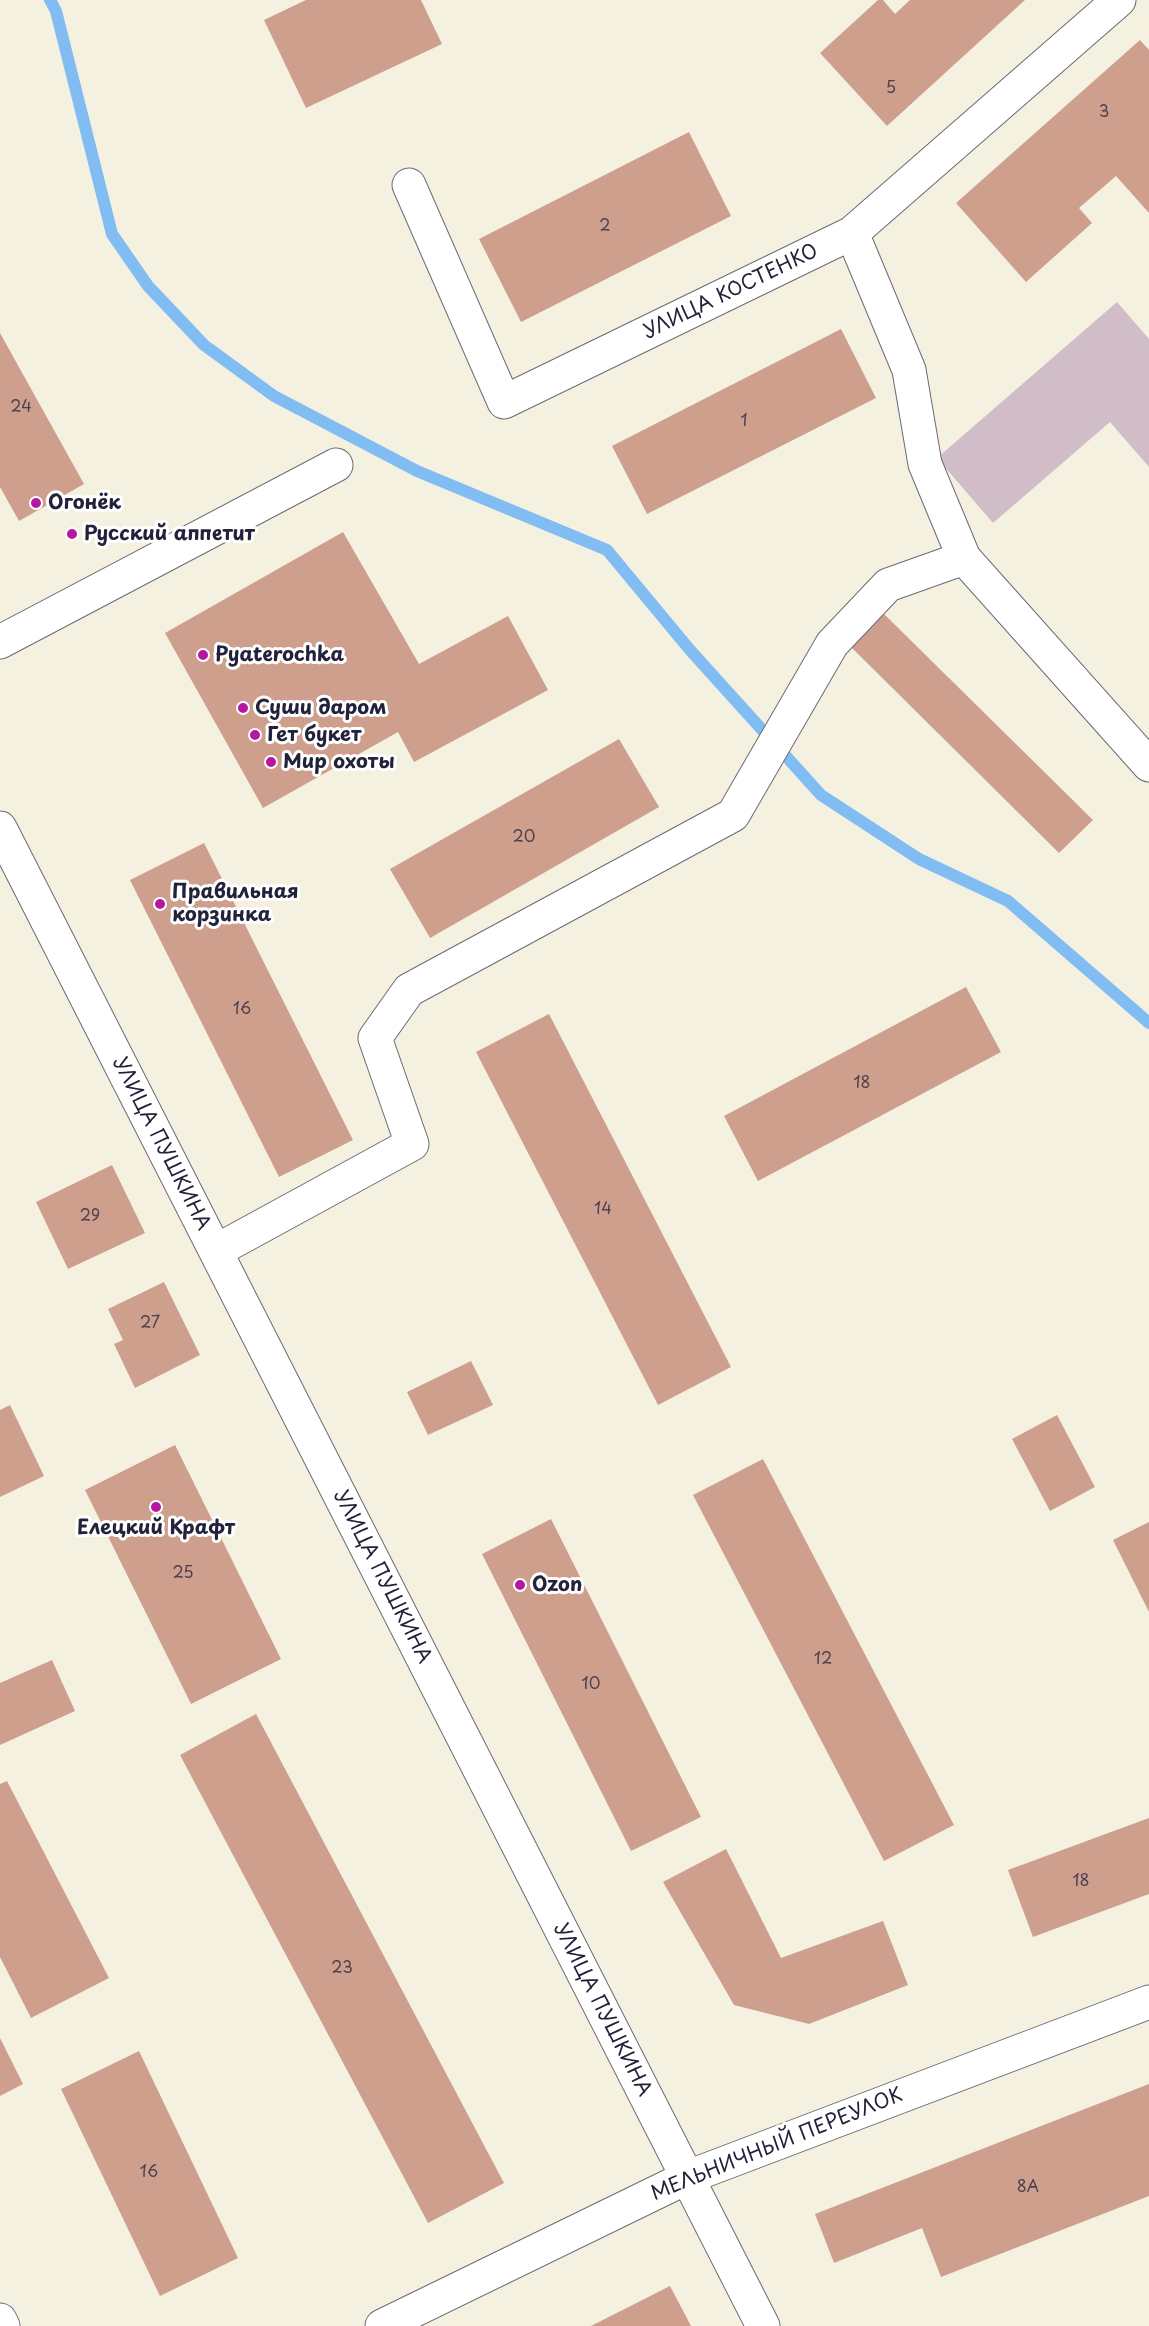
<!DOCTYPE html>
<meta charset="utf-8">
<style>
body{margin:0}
canvas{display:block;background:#f4f1e1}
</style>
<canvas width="1149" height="2326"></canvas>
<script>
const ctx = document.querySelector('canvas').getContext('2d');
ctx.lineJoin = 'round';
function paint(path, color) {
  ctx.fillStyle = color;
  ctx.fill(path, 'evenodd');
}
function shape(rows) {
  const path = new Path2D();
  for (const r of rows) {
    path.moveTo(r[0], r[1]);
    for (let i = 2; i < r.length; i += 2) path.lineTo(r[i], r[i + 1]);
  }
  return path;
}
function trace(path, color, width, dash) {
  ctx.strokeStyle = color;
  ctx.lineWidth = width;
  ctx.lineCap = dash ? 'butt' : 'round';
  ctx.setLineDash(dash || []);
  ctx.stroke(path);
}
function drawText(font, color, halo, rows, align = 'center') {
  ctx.font = font + ' "Playpen Sans",sans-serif';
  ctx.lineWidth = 6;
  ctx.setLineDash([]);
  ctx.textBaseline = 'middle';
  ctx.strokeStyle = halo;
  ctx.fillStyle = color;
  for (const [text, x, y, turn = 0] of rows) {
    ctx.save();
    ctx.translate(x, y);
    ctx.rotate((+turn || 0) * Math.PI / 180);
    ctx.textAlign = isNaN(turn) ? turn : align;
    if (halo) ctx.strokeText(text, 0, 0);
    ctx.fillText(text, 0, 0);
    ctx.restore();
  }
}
paint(shape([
 [1117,302,1149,339,1149,467,1110,422,993,523,937,458]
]), '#d1bdc8');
trace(shape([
 [50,0,56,11,112,234,148,286,204,345,274,396,417,471,607,550,690,650,821,795,919,859,1008,901,1149,1023]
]), '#81bcf3', 12);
paint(shape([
 [306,0,421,0,442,44,306,108,264,20],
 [878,0,883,0,895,14,910,0,1025,0,887,126,820,53],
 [1140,40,1149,50,1149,213,1116,176,1079,208,1092,223,1026,282,956,203],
 [689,132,731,216,521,322,479,239],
 [841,329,876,398,647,514,612,446],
 [0,333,84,484,19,521,0,487],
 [343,532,419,664,508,616,548,690,414,762,398,732,263,808,165,633],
 [884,614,1093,820,1059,853,851,647],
 [619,739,659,807,430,938,390,869],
 [204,843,353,1140,279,1177,130,880],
 [966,987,1001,1052,758,1181,724,1116],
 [549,1014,731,1367,658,1405,476,1052],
 [112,1165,145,1233,68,1269,36,1202],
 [164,1282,200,1355,135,1388,114,1344,123,1340,108,1309],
 [471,1361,493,1405,428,1435,407,1392],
 [10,1405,44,1476,0,1497,0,1410],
 [1057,1415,1095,1487,1050,1511,1012,1439],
 [175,1445,281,1659,191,1704,85,1490],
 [763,1459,954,1825,884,1861,693,1495],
 [551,1519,701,1817,631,1851,482,1554],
 [1149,1522,1149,1612,1113,1540],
 [52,1660,75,1711,0,1745,0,1683],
 [256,1714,504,2183,428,2223,180,1755],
 [7,1781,109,1978,31,2018,0,1957,0,1784],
 [1149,1818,1149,1894,1033,1937,1008,1870],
 [726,1849,781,1958,883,1921,908,1985,809,2024,734,2005,663,1882],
 [0,2038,23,2084,0,2096],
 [139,2051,238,2258,160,2296,61,2089],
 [1149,2084,1149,2196,941,2277,922,2228,834,2263,815,2214],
 [670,2286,691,2326,591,2326]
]), '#cf9f8d');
const minor = shape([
 [409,185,504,402,852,233,1119,0],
 [852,233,909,370,925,464,964,558,1149,765],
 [0,642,336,465],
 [0,828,763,2326],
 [216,1251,412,1144,375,1038,409,990,733,815,832,644,888,585,964,558],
 [0,2320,3,2326],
 [382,2326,688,2177,1149,2002]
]);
trace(minor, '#6c6a75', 35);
trace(minor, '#fff', 33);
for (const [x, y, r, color] of [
 [36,503,6,"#b5179e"],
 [72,534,6,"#b5179e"],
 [203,655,6,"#b5179e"],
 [243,708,6,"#b5179e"],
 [255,735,6,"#b5179e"],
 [271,762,6,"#b5179e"],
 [160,904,6,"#b5179e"],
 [156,1507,6,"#b5179e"],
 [520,1585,6,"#b5179e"]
]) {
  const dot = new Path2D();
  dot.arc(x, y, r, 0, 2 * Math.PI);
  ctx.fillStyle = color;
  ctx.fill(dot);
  trace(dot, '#fff', 2);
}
drawText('16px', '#4d4150', null, [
 ["5",891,89],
 ["3",1104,113],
 ["2",605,227],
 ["24",21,408],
 ["1",744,422],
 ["20",524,838],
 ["16",242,1010],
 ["18",862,1084],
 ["14",603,1210],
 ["29",90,1217],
 ["27",150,1324],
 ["25",183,1574],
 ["12",823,1660],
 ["10",591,1685],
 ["18",1081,1882],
 ["23",342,1969],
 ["16",149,2173],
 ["8А",1028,2188]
]);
drawText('20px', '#22223b', '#fff', [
 ["УЛИЦА КОСТЕНКО",731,292,-26],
 ["УЛИЦА ПУШКИНА",161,1144,63],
 ["УЛИЦА ПУШКИНА",382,1577,63],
 ["УЛИЦА ПУШКИНА",602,2010,63],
 ["МЕЛЬНИЧНЫЙ ПЕРЕУЛОК",777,2145,-22]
]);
drawText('bold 20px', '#22223b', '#fff', [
 ["Огонёк",48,503],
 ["Русский аппетит",84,534],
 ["Pyaterochka",215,655],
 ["Суши даром",255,708],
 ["Гет букет",267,735],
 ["Мир охоты",283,762],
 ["Правильная",172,892],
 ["корзинка",172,915],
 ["Елецкий Крафт",156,1528,"center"],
 ["Ozon",532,1585]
], 'left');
</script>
